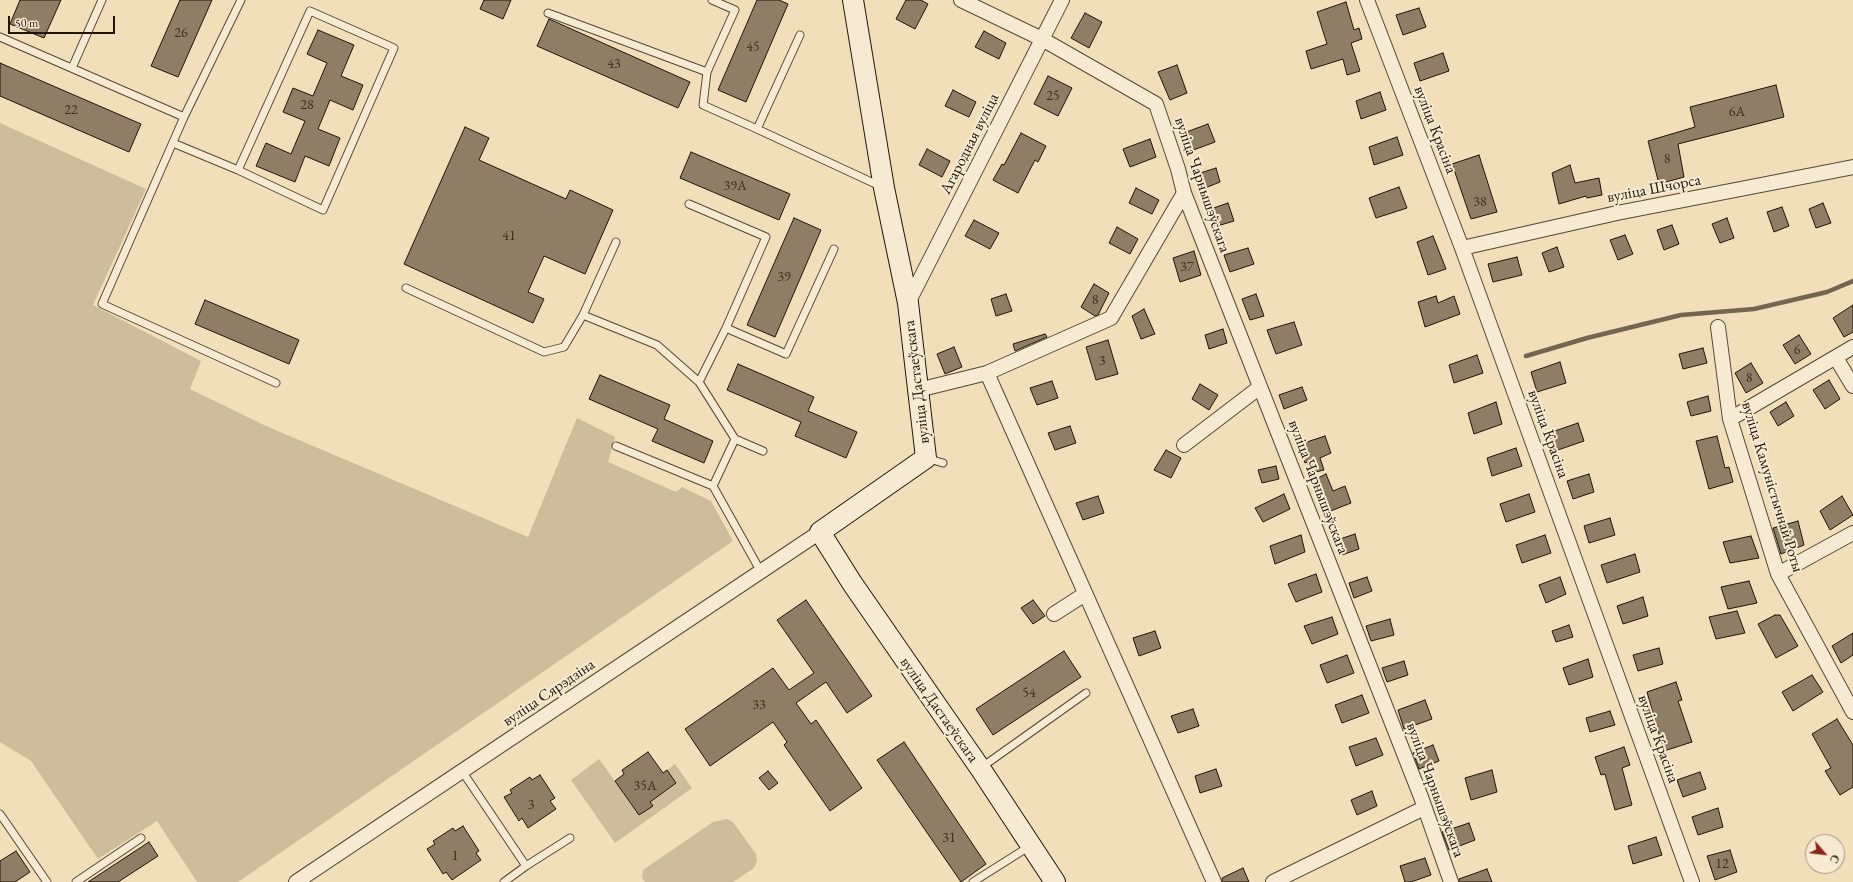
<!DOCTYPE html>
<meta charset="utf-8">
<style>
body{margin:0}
#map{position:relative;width:1853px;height:882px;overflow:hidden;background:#f1dfb9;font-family:"EB Garamond",serif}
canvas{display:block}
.north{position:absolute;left:1805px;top:834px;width:40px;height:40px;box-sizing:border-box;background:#f6ead2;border:1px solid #a09582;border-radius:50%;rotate:118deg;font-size:11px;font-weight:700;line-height:16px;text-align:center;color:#201509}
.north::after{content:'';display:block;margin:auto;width:14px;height:18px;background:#8f2418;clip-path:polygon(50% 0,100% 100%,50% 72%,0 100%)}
.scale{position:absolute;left:8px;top:16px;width:107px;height:18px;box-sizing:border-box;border:2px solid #201509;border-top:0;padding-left:5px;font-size:12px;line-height:14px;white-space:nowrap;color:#201509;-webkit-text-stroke:3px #f6ead2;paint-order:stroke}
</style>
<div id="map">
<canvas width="1853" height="882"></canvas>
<div class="north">С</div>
<div class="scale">50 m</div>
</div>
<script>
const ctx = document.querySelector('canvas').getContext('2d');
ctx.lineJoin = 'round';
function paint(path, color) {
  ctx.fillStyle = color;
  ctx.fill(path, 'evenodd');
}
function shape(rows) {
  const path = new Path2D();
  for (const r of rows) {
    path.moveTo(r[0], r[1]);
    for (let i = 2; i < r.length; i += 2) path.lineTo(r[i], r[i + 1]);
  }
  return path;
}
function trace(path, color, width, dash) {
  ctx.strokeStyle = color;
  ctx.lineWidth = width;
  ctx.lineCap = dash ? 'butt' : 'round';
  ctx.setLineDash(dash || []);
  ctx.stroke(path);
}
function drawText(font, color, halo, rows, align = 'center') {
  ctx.font = font + ' "EB Garamond",serif';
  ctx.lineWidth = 4;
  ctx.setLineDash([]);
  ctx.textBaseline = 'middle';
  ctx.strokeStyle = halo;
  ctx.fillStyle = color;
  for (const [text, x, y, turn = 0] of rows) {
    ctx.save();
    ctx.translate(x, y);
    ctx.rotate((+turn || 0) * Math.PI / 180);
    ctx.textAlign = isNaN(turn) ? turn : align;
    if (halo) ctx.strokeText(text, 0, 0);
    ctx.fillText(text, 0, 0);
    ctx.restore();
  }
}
paint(shape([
 [0,123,146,189,93,305,201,361,190,389,266,426,528,537,577,418,615,437,608,462,676,492,682,487,711,501,733,541,238,882,197,882,157,821,98,859,31,761,0,742],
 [599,759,639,815,652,806,650,802,676,783,667,770,675,764,692,788,615,843,571,780],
 [727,819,733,822,756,854,757,861,754,868,733,882,645,882,642,878,643,870,713,822]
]), '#cdbd9b');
trace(shape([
 [1526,356,1587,338,1681,315,1754,309,1827,292,1853,281]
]), '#73654f', 4.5);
const building = shape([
 [20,0,61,0,44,38,10,24,20,0],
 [180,0,212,0,178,77,151,66,180,0],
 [484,0,511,0,503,19,480,9,484,0],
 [757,0,779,0,788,4,746,102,718,90,757,0],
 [906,0,921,0,928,4,915,29,896,19,906,0],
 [1346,2,1354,30,1359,28,1362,39,1351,43,1360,71,1347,75,1343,59,1311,69,1306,51,1327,44,1317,12,1346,2],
 [1419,8,1426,27,1403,35,1396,15,1419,8],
 [1085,13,1102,22,1089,48,1071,38,1085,13],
 [549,19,690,82,678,108,537,46,549,19],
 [318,30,354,45,341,76,363,85,353,110,330,100,318,129,340,138,329,166,305,156,295,182,256,166,266,143,291,154,305,121,283,112,293,88,313,96,327,63,307,54,318,30],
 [984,31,1006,43,999,59,975,47,984,31],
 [1443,53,1449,71,1420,81,1414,63,1443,53],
 [0,63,141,124,129,152,0,96,0,63],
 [1177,65,1187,93,1170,100,1158,72,1177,65],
 [1048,76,1072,88,1058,116,1034,104,1048,76],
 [1776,85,1784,117,1678,144,1684,177,1659,184,1648,141,1695,127,1690,107,1776,85],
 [953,90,976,102,969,117,945,106,953,90],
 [1380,92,1386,110,1361,119,1356,101,1380,92],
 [1208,124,1215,142,1188,152,1181,134,1208,124],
 [465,127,489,138,479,160,566,199,570,190,613,210,585,274,544,256,528,292,544,299,533,323,404,264,465,127],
 [1021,133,1046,146,1038,162,1035,160,1018,193,993,180,1002,164,1004,165,1021,133],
 [1397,137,1403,155,1374,165,1369,147,1397,137],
 [1150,139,1156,157,1130,167,1123,149,1150,139],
 [927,149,950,161,942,177,919,165,927,149],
 [691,152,790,194,779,220,680,178,691,152],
 [1479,155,1497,212,1471,219,1452,164,1479,155],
 [1570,165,1575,183,1599,178,1602,195,1587,198,1586,196,1559,204,1552,173,1570,165],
 [1216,168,1220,182,1200,190,1194,175,1216,168],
 [1399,187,1407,208,1376,218,1369,198,1399,187],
 [1136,188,1159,200,1152,214,1129,203,1136,188],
 [1228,203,1234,221,1214,227,1208,210,1228,203],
 [1823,203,1831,223,1816,228,1809,209,1823,203],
 [1782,207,1789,226,1774,232,1767,212,1782,207],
 [794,218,821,230,775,337,747,325,794,218],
 [1727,218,1734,238,1720,243,1712,224,1727,218],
 [974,220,999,233,990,249,965,236,974,220],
 [1672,225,1679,244,1664,250,1657,230,1672,225],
 [1117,227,1138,239,1130,254,1109,243,1117,227],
 [1625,235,1633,254,1618,260,1610,240,1625,235],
 [1433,236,1446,269,1428,275,1417,242,1433,236],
 [1557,247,1564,267,1549,272,1542,253,1557,247],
 [1248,248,1254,264,1230,272,1224,255,1248,248],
 [1194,251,1201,275,1180,282,1173,258,1194,251],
 [1517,257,1522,275,1493,282,1488,264,1517,257],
 [1094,284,1109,293,1098,315,1095,316,1081,307,1094,284],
 [1006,294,1012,311,996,316,991,299,1006,294],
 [1256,294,1264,316,1250,320,1242,299,1256,294],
 [1436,296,1438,303,1454,296,1460,314,1425,327,1418,302,1436,296],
 [205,300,299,340,289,364,195,324,205,300],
 [1853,305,1853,332,1844,337,1833,318,1853,305],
 [1144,309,1155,334,1141,339,1132,316,1144,309],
 [1294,322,1302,345,1276,354,1267,330,1294,322],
 [1223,329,1227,343,1209,349,1205,335,1223,329],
 [1045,334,1047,337,1015,351,1013,344,1045,334],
 [1799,335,1811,354,1795,364,1783,345,1799,335],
 [1108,340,1118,374,1096,380,1086,347,1108,340],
 [954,347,962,367,945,374,937,354,954,347],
 [1703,348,1707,363,1683,369,1679,354,1703,348],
 [1477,355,1483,373,1454,383,1449,365,1477,355],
 [1560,362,1566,383,1537,392,1531,372,1560,362],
 [1751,363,1763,383,1746,393,1735,373,1751,363],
 [738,364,814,397,808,411,857,432,846,458,795,436,801,422,727,390,738,364],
 [600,375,670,405,664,419,713,441,704,463,652,441,658,429,589,399,600,375],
 [1829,380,1840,399,1825,409,1813,390,1829,380],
 [1052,381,1058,398,1037,405,1030,388,1052,381],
 [1200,384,1218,395,1209,410,1192,399,1200,384],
 [1302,387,1307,400,1284,409,1279,395,1302,387],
 [1708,396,1711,411,1691,416,1687,402,1708,396],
 [1496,402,1502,424,1474,434,1468,413,1496,402],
 [1786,402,1794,416,1778,426,1770,412,1786,402],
 [1578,423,1584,441,1555,451,1549,433,1578,423],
 [1070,426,1076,443,1055,450,1048,433,1070,426],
 [1325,436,1331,453,1320,458,1324,470,1311,473,1307,462,1305,463,1298,445,1325,436],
 [1717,436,1725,468,1729,467,1733,482,1709,489,1696,441,1717,436],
 [1516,448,1522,466,1492,476,1487,458,1516,448],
 [1166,450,1181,458,1171,478,1154,470,1166,450],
 [1276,466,1279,479,1262,483,1258,470,1276,466],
 [1326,474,1333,491,1345,486,1351,503,1323,514,1317,497,1320,496,1314,480,1326,474],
 [1589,474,1594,492,1573,499,1567,481,1589,474],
 [1284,494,1290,509,1263,522,1255,508,1284,494],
 [1529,494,1535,512,1506,522,1500,504,1529,494],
 [1098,496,1104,513,1083,520,1076,503,1098,496],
 [1842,496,1853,515,1830,530,1820,511,1842,496],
 [1610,518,1615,535,1589,543,1584,526,1610,518],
 [1798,521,1804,545,1781,554,1773,528,1798,521],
 [1355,534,1359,549,1339,556,1334,541,1355,534],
 [1301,535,1305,552,1275,564,1270,546,1301,535],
 [1545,535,1551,553,1522,563,1516,545,1545,535],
 [1751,536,1759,558,1730,563,1723,542,1751,536],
 [1635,554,1640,572,1607,583,1601,565,1635,554],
 [1316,574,1322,592,1296,602,1288,584,1316,574],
 [1367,577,1372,591,1354,598,1349,583,1367,577],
 [1560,577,1566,594,1546,603,1539,585,1560,577],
 [1749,581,1757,603,1728,609,1721,587,1749,581],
 [1643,597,1648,616,1623,624,1617,606,1643,597],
 [806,600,872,696,847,713,826,682,796,703,811,724,816,720,862,788,830,811,784,745,787,742,773,722,710,766,685,729,773,668,789,690,814,673,777,620,806,600],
 [1033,600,1045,616,1033,624,1021,608,1033,600],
 [1737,611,1745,633,1716,639,1709,617,1737,611],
 [1775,615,1780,615,1798,646,1776,658,1758,624,1775,615],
 [1332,617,1338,634,1312,644,1304,626,1332,617],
 [1390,619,1394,635,1371,641,1366,626,1390,619],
 [1569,625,1573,637,1556,642,1552,631,1569,625],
 [1155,631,1161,648,1139,656,1133,638,1155,631],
 [1853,633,1853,655,1841,663,1832,646,1853,633],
 [1659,648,1663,664,1638,671,1633,655,1659,648],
 [1064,651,1081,677,993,735,976,709,1064,651],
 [1347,655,1354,673,1327,683,1320,665,1347,655],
 [1588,659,1593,677,1569,685,1563,668,1588,659],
 [1404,661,1408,675,1387,682,1382,668,1404,661],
 [1812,675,1823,692,1793,711,1782,692,1812,675],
 [1676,682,1682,700,1678,701,1692,742,1664,751,1647,692,1676,682],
 [1362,695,1369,713,1342,723,1335,705,1362,695],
 [1425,700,1432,719,1404,729,1398,710,1425,700],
 [1193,709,1199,726,1178,733,1171,716,1193,709],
 [1610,711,1615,725,1590,732,1586,718,1610,711],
 [1837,719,1853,745,1853,787,1840,795,1825,771,1831,768,1812,734,1837,719],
 [1376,738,1383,755,1356,766,1349,747,1376,738],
 [904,742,986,864,961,882,877,760,904,742],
 [1433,745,1439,761,1419,769,1413,753,1433,745],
 [1624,747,1630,765,1622,768,1632,805,1615,810,1605,774,1601,775,1595,757,1624,747],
 [648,752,663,773,667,770,676,783,650,802,653,806,639,815,615,781,624,774,622,770,648,752],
 [1216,769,1222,786,1200,793,1195,776,1216,769],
 [1492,770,1497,792,1471,800,1465,778,1492,770],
 [768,771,778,783,769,790,759,778,768,771],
 [1700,772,1706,789,1683,797,1677,780,1700,772],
 [540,775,555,798,550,801,556,809,528,828,522,818,519,821,504,797,512,793,510,790,530,777,532,780,540,775],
 [1372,791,1377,806,1357,815,1351,800,1372,791],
 [1718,808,1723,827,1698,835,1692,817,1718,808],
 [1469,823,1475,840,1449,850,1442,832,1469,823],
 [463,826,479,851,476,853,481,860,452,880,446,872,443,874,427,849,435,844,433,841,453,828,455,831,463,826],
 [1656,837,1662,855,1633,864,1628,846,1656,837],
 [149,842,158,856,118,882,88,882,149,842],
 [1730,850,1737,872,1715,880,1707,856,1730,850],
 [16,851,30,872,15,882,0,882,0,861,16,851],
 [1425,858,1431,875,1411,882,1405,882,1400,866,1425,858],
 [1243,868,1249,882,1222,882,1222,878,1243,868],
 [1487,869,1492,882,1459,882,1459,879,1487,869]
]);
paint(building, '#8d7e65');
trace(building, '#201509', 1);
const lane = shape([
 [712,0,735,10,707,72,703,105,757,129],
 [310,11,394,48,323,210,238,170,310,11],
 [548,13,707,72],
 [800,35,757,129,880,186],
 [0,37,184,117,241,0],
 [72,68,102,0],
 [184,117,102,304,276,383],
 [173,143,238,170],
 [689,204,766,237,726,328,699,382],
 [406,288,544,352,564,347,583,315,616,242],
 [583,315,657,345,699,382,735,439,713,486],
 [726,328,786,354,834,249],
 [735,439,763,451],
 [616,446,713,486,761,572],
 [926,458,943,463],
 [982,767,1086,693],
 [462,771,526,866,570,838],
 [0,814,47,882],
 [76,882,141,838],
 [504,882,526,866],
 [973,882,1030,846]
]);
const street = shape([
 [961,0,1042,39,1156,104,1178,169,1184,193,1421,797,1451,882],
 [1367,0,1462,248,1692,882],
 [1462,248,1617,213,1853,167],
 [908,303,1062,0],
 [1718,327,1730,419,1778,574,1853,712],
 [1836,358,1853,386],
 [987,373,1214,882],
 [918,390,987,373,1111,318,1184,193],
 [1730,419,1853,347],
 [1184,445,1260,387],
 [1778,574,1853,533],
 [1054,614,1085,594],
 [296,882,820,532],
 [1273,882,1424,808]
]);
const secondary = shape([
 [853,0,884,188,908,303,926,458,820,532,852,583,980,768,1055,882]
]);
trace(lane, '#544835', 9);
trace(street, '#544835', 16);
trace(secondary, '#201509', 22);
trace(lane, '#f6ead2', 7);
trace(street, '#f6ead2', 14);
trace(secondary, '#f6ead2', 20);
drawText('14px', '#3b2f20', null, [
 ["26",181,33],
 ["45",753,47],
 ["43",614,64],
 ["25",1053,96],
 ["28",307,105],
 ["22",71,110],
 ["6А",1737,112],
 ["8",1667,159],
 ["39А",735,186],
 ["38",1480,202],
 ["41",509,236],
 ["37",1187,267],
 ["39",784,277],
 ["8",1095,300],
 ["6",1797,350],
 ["3",1102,361],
 ["8",1749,378],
 ["54",1029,693],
 ["33",759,705],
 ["35А",645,786],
 ["3",531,805],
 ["31",949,838],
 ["1",455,856],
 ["12",1722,864]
]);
drawText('16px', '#201509', '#f6ead2', [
 ["вуліца Красіна",1435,130,69],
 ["Агародная вуліца",970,144,-63],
 ["вуліца Чарнышэўскага",1202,185,71],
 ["вуліца Шчорса",1654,189,-11],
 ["вуліца Дастаеўскага",917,382,-97],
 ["вуліца Красіна",1548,434,70],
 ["вуліца Чарнышэўскага",1318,487,69],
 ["вуліца Камуністычнай Роты",1772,487,73],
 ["вуліца Сярэдзіна",549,693,-34],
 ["вуліца Дастаеўскага",939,710,55],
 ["вуліца Красіна",1658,739,70],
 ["вуліца Чарнышэўскага",1435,790,70]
]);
</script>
